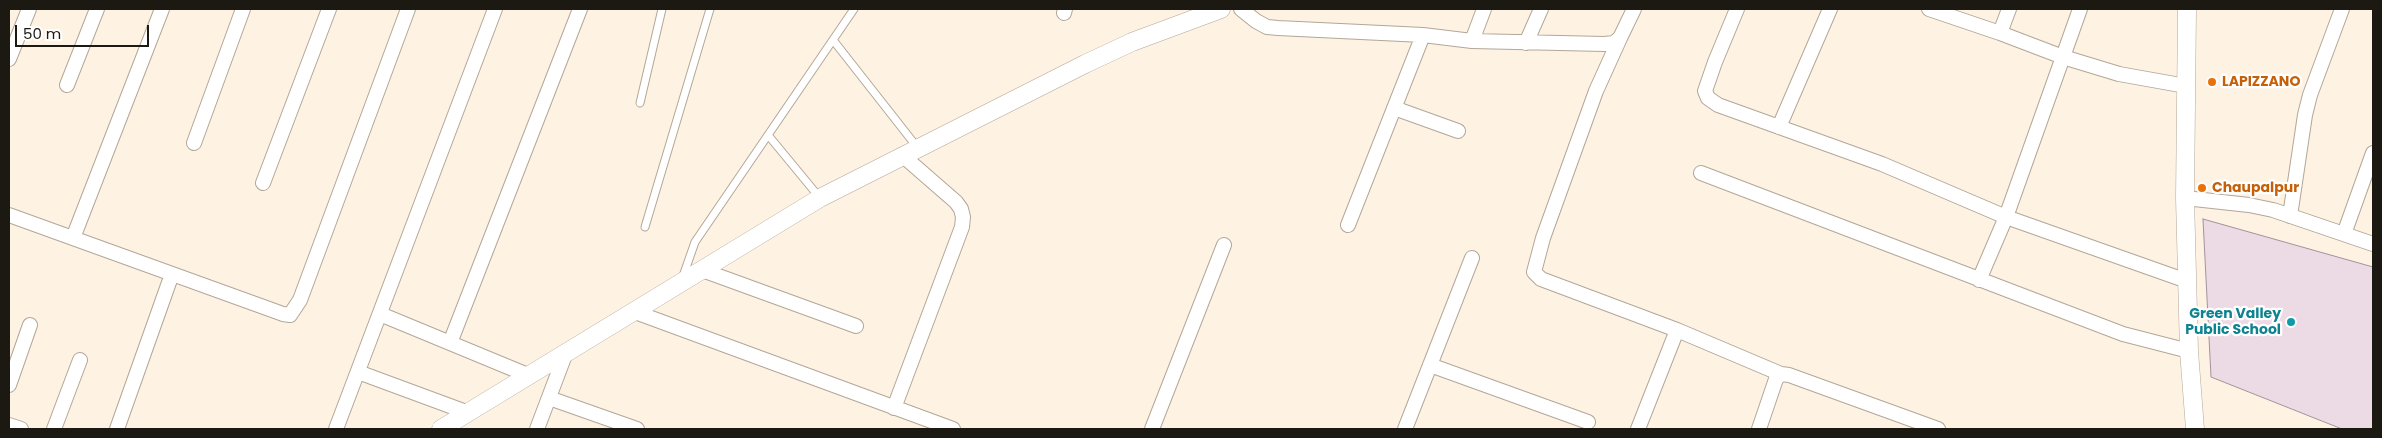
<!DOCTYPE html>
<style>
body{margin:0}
#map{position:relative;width:2382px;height:438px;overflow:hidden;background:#fef2e3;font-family:Poppins,sans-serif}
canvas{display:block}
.frame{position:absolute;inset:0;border:10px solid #1c1812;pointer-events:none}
.scale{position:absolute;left:15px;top:25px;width:134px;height:22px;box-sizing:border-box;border:2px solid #1c1812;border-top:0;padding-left:6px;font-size:15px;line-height:18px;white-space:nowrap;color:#1c1812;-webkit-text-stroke:4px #fff;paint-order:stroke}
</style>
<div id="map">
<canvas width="2382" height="438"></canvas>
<div class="frame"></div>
<div class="scale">50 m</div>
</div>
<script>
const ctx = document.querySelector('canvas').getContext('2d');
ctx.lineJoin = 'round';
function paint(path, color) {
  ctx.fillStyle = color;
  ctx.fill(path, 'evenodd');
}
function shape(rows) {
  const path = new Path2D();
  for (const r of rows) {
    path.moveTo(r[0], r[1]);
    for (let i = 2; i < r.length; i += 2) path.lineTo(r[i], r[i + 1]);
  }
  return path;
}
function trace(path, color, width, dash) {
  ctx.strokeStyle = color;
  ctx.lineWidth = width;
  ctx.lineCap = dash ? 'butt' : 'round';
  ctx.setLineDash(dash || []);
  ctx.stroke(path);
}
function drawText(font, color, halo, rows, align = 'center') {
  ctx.font = font + ' Poppins,sans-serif';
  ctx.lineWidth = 4.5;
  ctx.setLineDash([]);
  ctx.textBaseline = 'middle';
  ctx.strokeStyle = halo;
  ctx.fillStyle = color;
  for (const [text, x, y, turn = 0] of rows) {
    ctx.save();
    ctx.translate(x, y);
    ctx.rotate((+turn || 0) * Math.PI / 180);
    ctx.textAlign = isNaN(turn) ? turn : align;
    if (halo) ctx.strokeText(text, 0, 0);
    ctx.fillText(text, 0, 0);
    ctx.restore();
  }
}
const building = shape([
 [2203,219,2373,267,2373,429,2342,429,2211,377,2203,219]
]);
paint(building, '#ecdae4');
trace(building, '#a3929b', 1);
const service = shape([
 [833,40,917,147],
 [640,103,662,9],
 [768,135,820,198],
 [645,227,710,9],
 [682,279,695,242,854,9]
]);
const minor = shape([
 [1241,9,1256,21,1267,27,1278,28,1423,35,1472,41,1604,44,1614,43,1620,38,1634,9],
 [1737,9,1715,62,1705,91,1708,98,1718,105,1882,164,2006,217,2187,281],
 [1929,9,2000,33,2063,57,2119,74,2186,86],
 [1064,13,1065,9],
 [2000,33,2009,9],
 [1620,38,1596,91,1543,238,1534,272,1541,279,1677,330,1781,374],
 [1472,41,1484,9],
 [1526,43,1541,9],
 [9,59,29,9],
 [67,85,97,9],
 [1394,108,1458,131],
 [1779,127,1830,9],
 [194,143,243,9],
 [1701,173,2123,334,2189,351],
 [263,183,329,9],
 [2185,198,2249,205,2273,210,2373,244],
 [9,215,283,314,290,315,300,300,408,9],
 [2290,216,2305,115,2310,95,2342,9],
 [1348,225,1423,35],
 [2344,234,2373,153],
 [73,238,162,9],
 [702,270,856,326],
 [1979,280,2006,217,2080,9],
 [635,312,953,429],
 [380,314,530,376],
 [450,343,580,9],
 [1430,365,1588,422],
 [358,372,469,413],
 [9,385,30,325],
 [549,398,637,429],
 [894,408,962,227,963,217,961,209,956,202,902,155],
 [9,425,21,429],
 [54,429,80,360],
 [117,429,172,274],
 [336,429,495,9],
 [537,429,565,355],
 [1152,429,1224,245],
 [1405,429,1472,258],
 [1638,429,1677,330],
 [1759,429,1776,379,1781,374,1789,375,1938,429]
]);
const tertiary = shape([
 [2187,9,2185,198,2189,351,2195,429],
 [441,429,820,198,1085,64,1132,42,1221,9]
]);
trace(service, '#b2a798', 9);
trace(minor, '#b2a798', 16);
trace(tertiary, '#b2a798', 19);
trace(service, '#fff', 7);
trace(minor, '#fff', 14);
trace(tertiary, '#fff', 18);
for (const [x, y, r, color] of [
 [2212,82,5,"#e8710a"],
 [2202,188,5,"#e8710a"],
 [2291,322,5,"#0f9aa8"]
]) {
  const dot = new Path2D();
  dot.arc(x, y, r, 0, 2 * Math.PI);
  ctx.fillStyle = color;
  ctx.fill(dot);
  trace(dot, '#fff', 2);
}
drawText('bold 14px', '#c56008', '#fff', [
 ["LAPIZZANO",2222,82],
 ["Chaupalpur",2212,188]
], 'left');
drawText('bold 14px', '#0d838f', '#fff', [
 ["Green Valley",2281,314],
 ["Public School",2281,330]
], 'right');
</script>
